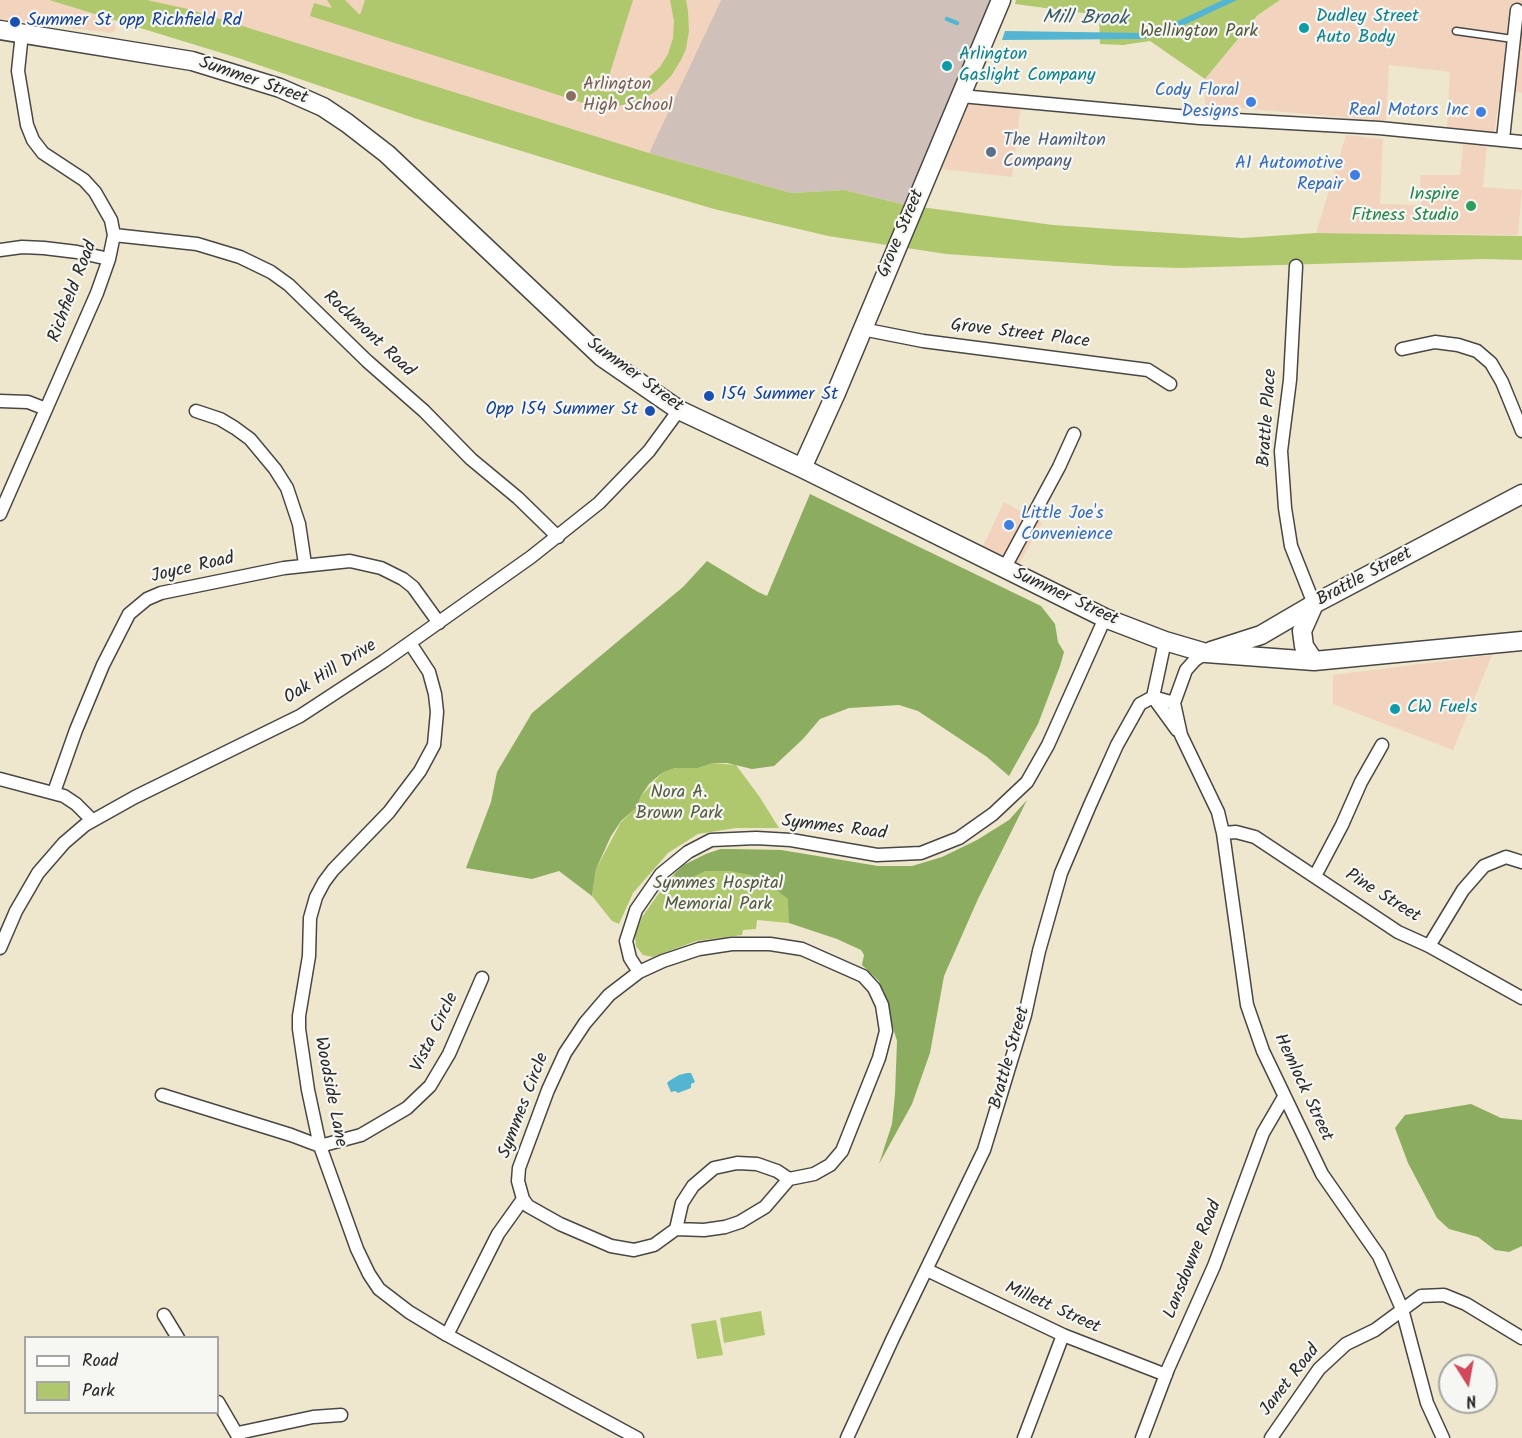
<!DOCTYPE html>
<style>
body{margin:0}
#map{position:relative;width:1522px;height:1438px;overflow:hidden;background:#eee6cd;font-family:Kalam,sans-serif}
canvas{display:block}
.legend{position:absolute;left:24px;top:1336px;width:195px;height:78px;box-sizing:border-box;background:#f6f6f2;border:2px solid #a5a5a2;margin:0;padding:8px 10px;list-style:none;font-size:18px;color:#2b2b2b}
.legend li{display:flex;align-items:center;gap:12px;height:30px}
.legend b{width:30px;border:2px solid #a5a5a2}
.north{position:absolute;left:1438px;top:1354px;width:60px;height:60px;box-sizing:border-box;background:#f6f6f2;border:2px solid #a5a5a2;border-radius:50%;rotate:169deg;font-size:16px;font-weight:700;line-height:24px;text-align:center;color:#2b2b2b}
.north::after{content:'';display:block;margin:auto;width:21px;height:27px;background:#d1495b;clip-path:polygon(50% 0,100% 100%,50% 72%,0 100%)}
</style>
<div id="map">
<canvas width="1522" height="1438"></canvas>
<ul class="legend">
<li><b style="height:8px;background:#fff"></b>Road</li>
<li><b style="height:16px;background:#b0c86d"></b>Park</li>
</ul>
<div class="north">N</div>
</div>
<script>
const ctx = document.querySelector('canvas').getContext('2d');
ctx.lineJoin = 'round';
function paint(path, color) {
  ctx.fillStyle = color;
  ctx.fill(path, 'evenodd');
}
function shape(rows) {
  const path = new Path2D();
  for (const r of rows) {
    path.moveTo(r[0], r[1]);
    for (let i = 2; i < r.length; i += 2) path.lineTo(r[i], r[i + 1]);
  }
  return path;
}
function trace(path, color, width, dash) {
  ctx.strokeStyle = color;
  ctx.lineWidth = width;
  ctx.lineCap = dash ? 'butt' : 'round';
  ctx.setLineDash(dash || []);
  ctx.stroke(path);
}
function drawText(font, color, halo, rows, align = 'center') {
  ctx.font = font + ' Kalam,sans-serif';
  ctx.lineWidth = 4.5;
  ctx.setLineDash([]);
  ctx.textBaseline = 'middle';
  ctx.strokeStyle = halo;
  ctx.fillStyle = color;
  for (const [text, x, y, turn = 0] of rows) {
    ctx.save();
    ctx.translate(x, y);
    ctx.rotate((+turn || 0) * Math.PI / 180);
    ctx.textAlign = isNaN(turn) ? turn : align;
    if (halo) ctx.strokeText(text, 0, 0);
    ctx.fillText(text, 0, 0);
    ctx.restore();
  }
}
paint(shape([
 [0,0,49,0,113,20,116,29,112,33,0,19],
 [147,0,721,0,649,153,195,12],
 [1280,0,1522,0,1522,93,1501,89,1494,133,1447,127,1450,72,1389,65,1386,121,1205,105,1205,79,1260,14],
 [969,103,1021,106,1012,177,941,169],
 [1346,135,1383,139,1380,204,1421,205,1420,175,1460,175,1463,144,1487,146,1483,187,1522,190,1518,235,1316,233],
 [1004,502,1042,523,1019,564,983,546],
 [1492,655,1453,750,1333,704,1333,675]
]), '#f2d4be');
paint(shape([
 [721,0,993,0,906,205,844,190,791,193,649,153]
]), '#cfc0ba');
paint(shape([
 [49,0,147,0,188,9,649,153,791,193,844,190,906,205,1053,225,1242,238,1316,233,1522,236,1522,260,1483,259,1179,268,1117,266,946,254,828,236,714,209,606,177,414,118,238,58],
 [327,0,345,0,360,15,365,0,633,0,604,92,621,91,635,86,647,79,660,67,668,54,673,38,674,21,670,0,686,0,688,11,689,31,686,49,681,60,671,76,656,91,641,100,624,105,596,107,310,16,314,3,332,8],
 [1016,0,1280,0,1258,15,1205,79,1150,41,1123,45,1100,44,1099,15,1015,4],
 [713,763,736,765,759,796,779,828,736,828,698,834,668,853,633,893,619,924,612,921,592,896,596,869,621,822,636,808,641,796,662,773,675,768,698,768],
 [721,849,781,850,797,906,789,923,757,920,756,929,743,930,742,935,696,941,653,957,643,955,636,946,635,936,642,917,669,879,684,865,706,854],
 [761,1311,765,1335,724,1343,720,1318],
 [716,1320,723,1355,697,1359,691,1324]
]), '#b0c86d');
paint(shape([
 [810,494,1041,606,1055,624,1058,642,1064,652,1060,666,1038,724,1009,776,987,757,918,711,899,705,849,708,820,719,803,739,774,766,752,769,727,763,713,763,698,768,675,768,662,773,649,784,641,796,636,808,621,821,611,836,596,869,592,896,559,871,532,879,466,868,491,802,497,772,532,713,683,587,707,561,758,592,767,596],
 [1027,800,978,899,944,976,930,1053,912,1104,879,1164,892,1124,895,1094,897,1041,879,981,862,965,864,955,861,950,837,939,789,923,788,899,773,887,750,875,730,871,705,871,681,883,674,874,684,865,706,854,721,849,781,850,878,866,912,866,942,857,977,840,1009,820],
 [1471,1104,1501,1118,1522,1120,1522,1246,1509,1252,1495,1250,1478,1237,1449,1229,1437,1218,1408,1163,1395,1128,1405,1115]
]), '#8cac60');
paint(shape([
 [1223,0,1237,0,1182,26,1143,39,1002,40,1005,31,1145,33,1180,20],
 [687,1073,691,1073,695,1082,691,1084,691,1088,678,1093,675,1091,671,1092,667,1083,669,1081,679,1075]
]), '#53b5d2');
trace(shape([
 [947,19,957,23]
]), '#53b5d2', 4.5);
const service = shape([
 [1456,31,1513,39]
]);
const minor = shape([
 [961,96,1200,118,1379,128,1522,142],
 [1503,139,1517,10],
 [114,235,197,244,240,257,271,272,289,285,367,361,424,411,471,459,518,498,558,537],
 [0,250,22,247,44,248,77,252,109,259],
 [1296,266,1290,380,1281,451,1285,508,1291,546,1314,604],
 [862,329,923,341,1148,370,1170,384],
 [1402,349,1435,342,1458,345,1477,351,1491,363,1502,382,1522,431],
 [0,401,28,402,46,409],
 [196,411,220,419,235,428,250,439,275,469,287,488,299,524,305,564],
 [0,514,97,293,109,259,114,235,111,220,95,192,84,180,43,153,33,140,27,125,18,71,22,33],
 [1004,569,1059,467,1074,434],
 [1165,641,1153,697,1177,730],
 [410,643,429,672,435,694,437,712,434,745,420,771,389,812,333,870,324,882,316,897,310,918,309,956,299,1016,299,1029,308,1090,320,1146,357,1249,369,1274,379,1289,409,1312,447,1335,637,1438],
 [1206,653,1195,660,1186,670,1174,703,1181,735,1218,812,1223,833,1247,1005,1263,1051,1322,1174,1379,1256,1402,1309,1427,1403,1443,1438],
 [0,779,64,796,76,804,92,820],
 [54,792,76,730,103,665,129,614,147,599,161,593,284,568,350,561,381,568,403,579,413,587,439,623],
 [1223,833,1236,832,1255,837,1398,932,1429,946,1522,998],
 [1315,876,1342,825,1361,782,1382,745],
 [1429,946,1463,890,1484,866,1506,857,1522,862],
 [0,948,16,911,38,873,64,843,85,825,135,797,300,716,384,661,531,557,599,503,649,451,679,410],
 [639,972,630,958,626,941,636,910,661,874,688,852,711,840,756,838,791,840,877,855,921,853,959,838,993,814,1027,782,1048,745,1105,618],
 [162,1095,291,1135,320,1146,361,1135,407,1108,430,1086,449,1054,482,978],
 [676,1229,704,1230,725,1227,740,1222,765,1207,789,1179,814,1174,830,1165,842,1151,879,1058,886,1031,882,1005,874,988,863,976,802,949,770,944,732,944,699,949,663,961,639,972,609,995,585,1023,565,1053,548,1090,519,1168,518,1181,523,1199,528,1206,560,1224,611,1246,634,1250,654,1245,676,1229,682,1203,693,1186,714,1168,737,1163,757,1164,777,1171,789,1179],
 [927,1270,1063,1335,1166,1375],
 [164,1315,178,1338],
 [447,1335,498,1234,523,1199],
 [218,1402,239,1438],
 [238,1433,313,1417,341,1415],
 [847,1438,893,1338,984,1150,1025,1015,1039,951,1061,873,1090,805,1117,745,1140,704,1153,697,1174,703],
 [1024,1438,1063,1335],
 [1142,1438,1168,1369,1214,1266,1263,1133,1284,1097],
 [1271,1438,1319,1369,1346,1344,1375,1330,1421,1296,1444,1295,1466,1304,1522,1338]
]);
const secondary = shape([
 [0,30,192,61,280,88,323,107,347,123,387,154,602,357,679,410,802,468,1105,618,1165,641,1206,653,1314,661,1522,641],
 [802,468,836,393,1001,0],
 [1314,604,1302,631,1304,646,1314,661],
 [1211,651,1261,635,1314,604,1522,494]
]);
trace(service, '#484743', 9);
trace(minor, '#484743', 15);
trace(secondary, '#484743', 21);
trace(service, '#fff', 6);
trace(minor, '#fff', 12);
trace(secondary, '#fff', 18);
for (const [x, y, r, color] of [
 [15,22,6,"#1a4fb4"],
 [1304,28,6,"#0f9aa8"],
 [947,66,6,"#0f9aa8"],
 [571,96,6,"#8d6e63"],
 [1251,102,6,"#3f7fe0"],
 [1481,112,6,"#3f7fe0"],
 [991,152,6,"#5c6f8a"],
 [1355,175,6,"#3f7fe0"],
 [1471,206,6,"#2e9e5b"],
 [709,396,6,"#1a4fb4"],
 [650,411,6,"#1a4fb4"],
 [1009,525,6,"#3f7fe0"],
 [1395,709,6,"#0f9aa8"]
]) {
  const dot = new Path2D();
  dot.arc(x, y, r, 0, 2 * Math.PI);
  ctx.fillStyle = color;
  ctx.fill(dot);
  trace(dot, '#f6f6f2', 2);
}
drawText('18px', '#0d838f', '#f6f6f2', [
 ["Dudley Street",1316,18],
 ["Auto Body",1316,39],
 ["Arlington",959,56],
 ["Gaslight Company",959,77],
 ["CW Fuels",1407,709]
], 'left');
drawText('18px', '#164399', '#f6f6f2', [
 ["Summer St opp Richfield Rd",27,22],
 ["154 Summer St",721,396],
 ["Opp 154 Summer St",638,411,"right"]
], 'left');
drawText('18px', '#535a3f', '#f6f6f2', [
 ["Wellington Park",1199,33],
 ["Nora A.",679,794],
 ["Brown Park",679,815],
 ["Symmes Hospital",718,885],
 ["Memorial Park",718,906]
]);
drawText('18px', '#2b2b2b', '#f6f6f2', [
 ["Summer Street",253,82,19],
 ["Grove Street",902,234,-67],
 ["Richfield Road",74,292,-69],
 ["Rockmont Road",368,335,43],
 ["Grove Street Place",1020,335,7],
 ["Summer Street",634,376,36],
 ["Brattle Place",1269,418,-86],
 ["Joyce Road",193,569,-13],
 ["Brattle Street",1365,578,-28],
 ["Summer Street",1065,598,25],
 ["Oak Hill Drive",331,673,-32],
 ["Symmes Road",834,829,7],
 ["Pine Street",1382,897,32],
 ["Vista Circle",436,1033,-64],
 ["Brattle Street",1011,1058,-74],
 ["Hemlock Street",1302,1088,65],
 ["Woodside Lane",329,1092,79],
 ["Symmes Circle",525,1106,-69],
 ["Lansdowne Road",1194,1260,-68],
 ["Millett Street",1052,1309,24],
 ["Janet Road",1291,1381,-52]
]);
drawText('18px', '#785e54', '#f6f6f2', [
 ["Arlington",583,86],
 ["High School",583,107]
], 'left');
drawText('18px', '#366cbe', '#f6f6f2', [
 ["Cody Floral",1239,92],
 ["Designs",1239,113],
 ["Real Motors Inc",1469,112],
 ["A1 Automotive",1343,165],
 ["Repair",1343,186],
 ["Little Joe's",1021,515,"left"],
 ["Convenience",1021,536,"left"]
], 'right');
drawText('18px', '#4e5e75', '#f6f6f2', [
 ["The Hamilton",1003,142],
 ["Company",1003,163]
], 'left');
drawText('18px', '#27864d', '#f6f6f2', [
 ["Inspire",1459,196],
 ["Fitness Studio",1459,217]
], 'right');
drawText('italic 20px', '#395b65', '#f6f6f2', [
 ["Mill Brook",1085,20,1]
]);
</script>
